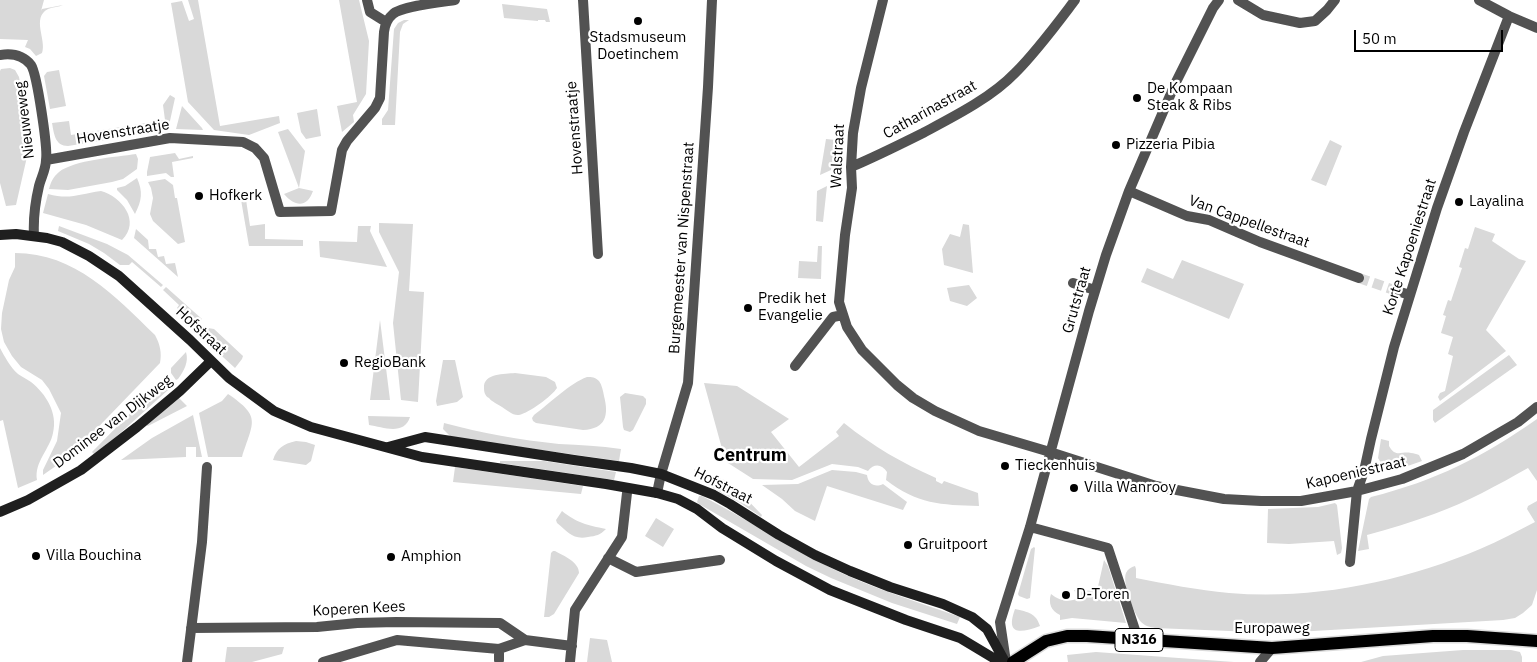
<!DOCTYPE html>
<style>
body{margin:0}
#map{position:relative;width:1537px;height:662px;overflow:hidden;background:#fff;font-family:"IBM Plex Sans",sans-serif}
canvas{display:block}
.scale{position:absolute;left:1354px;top:30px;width:149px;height:22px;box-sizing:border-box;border:2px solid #000;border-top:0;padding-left:6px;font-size:15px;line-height:18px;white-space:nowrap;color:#000;-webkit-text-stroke:4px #fff;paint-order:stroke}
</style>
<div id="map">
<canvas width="1537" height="662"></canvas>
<div class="scale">50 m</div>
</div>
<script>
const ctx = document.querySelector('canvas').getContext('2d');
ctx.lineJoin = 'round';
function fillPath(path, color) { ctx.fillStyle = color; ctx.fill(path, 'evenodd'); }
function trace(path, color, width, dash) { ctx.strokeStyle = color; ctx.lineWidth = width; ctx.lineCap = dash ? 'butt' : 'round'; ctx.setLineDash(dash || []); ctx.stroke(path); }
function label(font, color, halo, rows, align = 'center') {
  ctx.font = font + ' "IBM Plex Sans",sans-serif'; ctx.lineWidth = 4.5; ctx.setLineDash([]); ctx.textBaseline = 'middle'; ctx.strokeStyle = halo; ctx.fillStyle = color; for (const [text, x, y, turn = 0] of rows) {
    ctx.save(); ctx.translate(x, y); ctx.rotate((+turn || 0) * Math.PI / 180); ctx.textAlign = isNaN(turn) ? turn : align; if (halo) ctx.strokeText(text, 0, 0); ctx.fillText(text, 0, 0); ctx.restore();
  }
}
const green = new Path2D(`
 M0,0H44L41,11L42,9L63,5C59,7 53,7 48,9C31,18 47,40 42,53L36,56L30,49L25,47L28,40L0,39Z
 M188,0H198L220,126L279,116L280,123L249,135L214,130L188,102L171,3L182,1L189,21L194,19Z
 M339,0H359L369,41L366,94L353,115L354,122L342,132L337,106L357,102Z
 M502,4L547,9L550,22H546L545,20H538V21L504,18Z
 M404,20H409L403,24L400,32L395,125H382V119L388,110L394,29L398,23Z
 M10,68L15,70L19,77L25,111H23V116L26,115L29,136V148L16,205L6,206L0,183V71L1,69Z
 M59,70L66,106L50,109L44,76L47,72Z
 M170,95L175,98L168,130L68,146C55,146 54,134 52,123L69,121L71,135L165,120L163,105Z
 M182,106L202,128L203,130L176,129Z
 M317,109L321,136L306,139L301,132L297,113Z
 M288,129L305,151L299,188L313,191C307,208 295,207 284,194L299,188L278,132Z
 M826,139L836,140L831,170L820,175Z
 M1330,140L1342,146L1326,186L1311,180Z
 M175,153L179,159L193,156V158L172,162L174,177H171L166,173L147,176V172L150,157Z
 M136,154L138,159L137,169L123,179L112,182L68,190L49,189C51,182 53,177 59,172C74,160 116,157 136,154Z
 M137,178C143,192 142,200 135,214L127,200L117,190V188L125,186Z
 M165,179L173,185L175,198H177L185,242L178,244L153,221L150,214L153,198L151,188L148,182Z
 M827,186L823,222L816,221L817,191Z
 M101,191C122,197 141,221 122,240L86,225L43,213L48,194C70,200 79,194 101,191Z
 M245,193L250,226L265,224V239L303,240V246H249L240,194Z
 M379,223L413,224L409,291L424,292L418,402L401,400L393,323L399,272L379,232Z
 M963,224L969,225L973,273L944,265L942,249L950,234L960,237Z
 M59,226L107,244L128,255L163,285L161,287L132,262L129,265H120L104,253L89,244L58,231Z
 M358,226H371L370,231L387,267L320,257L319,241L357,242Z
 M1475,227L1495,234L1492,241L1519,259L1526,261L1486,330L1506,351L1440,401L1438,397L1440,393L1445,391L1453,356L1448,354L1453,337L1441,333L1446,316L1443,315L1448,300L1451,301L1462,268L1459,267L1465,248L1468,249Z
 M136,229L148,240L149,249H156L158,257L164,256L166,264L175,263L178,277L134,238Z
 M818,246H822L821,279L798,278L799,261L817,262Z
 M15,253C75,253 115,296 155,335C160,344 162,353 160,363L82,444L63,461L43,475V470L57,441L61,413L49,389L42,380L21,367L12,356L4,342L1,329L2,313L9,280L15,267Z
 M1182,260L1244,284L1229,319L1141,282L1147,268L1173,279Z
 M969,285L977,298L967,306L950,301L947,288Z
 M166,287L202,319L192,329L181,320L180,311L177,308L179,305L163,290Z
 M380,320L390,400H370Z
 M208,328L214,329L243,356L242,359L235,368L200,336Z
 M0,348C5,357 10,367 18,374C22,377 27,379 31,382C46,394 58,413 53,433C50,449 34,462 37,480L18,488L3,420L0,421Z
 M186,352C189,362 184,371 178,379L176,380L171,373V368Z
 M1509,355L1517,365L1435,423L1433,420V410Z
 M443,360H455L463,397L457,402L437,406L436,401Z
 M515,373L546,377L555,382L557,388C552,396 529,413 519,415C513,416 507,410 502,407C498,404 492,402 489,398C485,396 484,392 484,388C483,373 505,374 515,373Z
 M587,377C592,377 595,377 599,381C602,385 603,391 604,396C609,415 606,429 583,430L536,423L533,421L532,418L534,415C549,404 570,383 587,377Z
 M704,383L737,386L789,419L771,432L799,467L839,436L836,432L844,423C874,447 902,463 936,478V481L942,484L944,481L978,493L979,506C941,505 917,504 886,480L887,472C882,464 874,463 868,471L858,467L832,464L792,480L753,479L728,463L724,456Z
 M159,384L167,388L168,390L117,436L94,454L92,452Z
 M625,393L643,396L646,399V404L633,430L630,432L624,430L623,427L620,397Z
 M228,394C262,417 253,422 242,457H208L199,413L222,401Z
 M178,397L187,406L148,426L146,425Z
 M193,415L202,457H196V447H186V457L121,460L152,438Z
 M368,416L410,417C404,436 383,427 369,425Z
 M1537,419V481L1528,468C1498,485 1467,502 1434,514C1412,522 1390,529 1367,535L1369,549L1358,551L1369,499L1371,497C1435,481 1483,457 1537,419Z
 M444,423C481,433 520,440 559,444C580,445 600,446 621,449L619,461L451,437L443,429Z
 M1381,439L1389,441V446C1396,458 1401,451 1411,453C1414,453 1416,454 1419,455L1422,461L1396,470L1384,468L1378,458Z
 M296,441L306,442L315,445L311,461L306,465L273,460C277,448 283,444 296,441Z
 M500,461H544L616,472L614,480L500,463Z
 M455,467L583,486L581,494L453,482Z
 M695,469L724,480L735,487L762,515L761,517C752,511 743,504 733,499C719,491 703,485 694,470Z
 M832,470L856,472L867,475C868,484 875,488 883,484L907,502L903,510L827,486L815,521L795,511L782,499L762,485L798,484Z
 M699,496H702C744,517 783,544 825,565C868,587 915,601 960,617L957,624L892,603L831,578L806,566L699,504L697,502Z
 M1537,501V590L1532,605L1523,613L1515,618L1503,620L1279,633L1155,628C1150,627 1145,626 1141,622C1134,614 1122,583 1126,573C1128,569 1131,567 1135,566L1136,569V578C1166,584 1198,590 1229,593C1314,600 1402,582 1480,549C1499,541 1517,531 1535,522L1527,509L1528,506Z
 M1335,503L1337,505L1342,548L1341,553L1337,555L1334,541L1289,544L1267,543L1268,509L1318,507Z
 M562,511C577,523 587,525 606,529C600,535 596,536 588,537C573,540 568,532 557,523L556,520Z
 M656,518L674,529L663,547L645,536Z
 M1034,547L1035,548L1030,598L1027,599L1019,596L1018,594L1031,549Z
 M553,551H555C564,556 579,562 579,573L554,614L549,617H544L551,553Z
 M1104,560L1108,566L1126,623L1072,618L1060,620V615C1051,611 1048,603 1051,594C1060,601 1068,603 1079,598L1074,590L1097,591Z
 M1015,609C1028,612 1036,613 1040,626C1021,633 1005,636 1015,609Z
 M590,638L607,640L612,662H587Z
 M227,647H284L282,654L252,662H225Z
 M1463,650H1511L1520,652L1522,657V662H1361L1383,656Z
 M1096,652L1234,662H1068L1067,655Z`);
const streetTunnel = new Path2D(`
 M1359,278L1397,291`);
const street = new Path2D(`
 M367,0L370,12L386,22
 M583,0L598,254
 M883,0L861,88L853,133L851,167L852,188L845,235L839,302L847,327L862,350L897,385L913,398L935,411L979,431L1050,452L1156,486L1224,499L1261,501H1301L1357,491L1402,479L1463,454L1518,422L1537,407
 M1238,0L1263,15L1300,23L1315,21L1327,10L1335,0
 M1479,0L1509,16L1537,28
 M0,55C12,53 23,55 31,65C37,74 48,148 46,160C46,169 41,178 39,186C35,203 33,218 34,236
 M46,160L170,138L243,142L255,148L264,158L280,212L331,211L342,150L347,141L375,108L380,98L384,32C385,24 387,19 393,14C402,6 441,2 455,0
 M851,167C875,157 899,145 923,133C953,117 991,98 1015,73C1037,51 1056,25 1075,0
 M1129,191L1187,216L1209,220L1260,242L1359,278
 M1073,283L1095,290
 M1397,291L1410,295
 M795,366L833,317L843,315
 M657,493L661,474L688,383L708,87L712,0
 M1030,527L1108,548L1138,639
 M608,558L636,572L720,560
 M1350,562L1357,491L1364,471L1371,439L1394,347L1437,208L1464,132L1509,16
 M191,628L317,627L357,623L396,622L500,623L525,640
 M499,660V649
 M187,662L202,542L207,467
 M323,662L397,640L499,649L525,640L572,646
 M570,662L575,610L622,537L627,493
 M1006,662L1000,622L1030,527L1089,311L1106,255L1129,191L1175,84L1213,8L1219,0
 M1260,662L1272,648`);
const secondary = new Path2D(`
 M0,235L16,234L47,238L62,242L89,256L119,276L190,340L229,378L274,411L311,427L422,457L606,484L657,493L678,499L697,509L722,528L776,561L830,590L906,620L960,638L1000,662
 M388,447L425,437L574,460L631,468L661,474L714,495L730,504L779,535L815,555L850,571L890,587L943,604L972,617L987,629L1005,662
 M0,512L28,500L81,470L137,427L180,391L211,361`);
const primary = new Path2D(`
 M1013,662L1046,641L1067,636H1087L1272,648L1433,636H1467L1537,641`);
const markers = [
 [638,21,5,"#000"],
 [1137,98,5,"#000"],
 [1116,145,5,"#000"],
 [199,196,5,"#000"],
 [1459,202,5,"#000"],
 [748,308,5,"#000"],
 [344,363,5,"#000"],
 [1005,466,5,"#000"],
 [1074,488,5,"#000"],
 [908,545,5,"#000"],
 [36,556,5,"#000"],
 [391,557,5,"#000"],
 [1066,595,5,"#000"]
];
const shields = [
 [1139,640,48]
];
const shieldNames = [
 ["N316",1139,640]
];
const poiNames = [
 ["Stadsmuseum",638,38,"center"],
 ["Doetinchem",638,55,"center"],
 ["De Kompaan",1147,89],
 ["Steak & Ribs",1147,106],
 ["Pizzeria Pibia",1126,145],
 ["Hofkerk",209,196],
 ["Layalina",1469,202],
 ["Predik het",758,299],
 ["Evangelie",758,316],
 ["RegioBank",354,363],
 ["Tieckenhuis",1015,466],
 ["Villa Wanrooy",1084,488],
 ["Gruitpoort",918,545],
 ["Villa Bouchina",46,556],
 ["Amphion",401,557],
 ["D-Toren",1076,595]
];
const streetNames = [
 ["Catharinastraat",930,110,-29],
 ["Nieuweweg",25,120,-97],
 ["Hovenstraatje",575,128,-94],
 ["Hovenstraatje",123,132,-9],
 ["Walstraat",838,156,-87],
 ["Van Cappellestraat",1249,222,20],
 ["Korte Kapoeniestraat",1410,247,-72],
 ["Burgemeester van Nispenstraat",682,248,-86],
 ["Grutstraat",1077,300,-74],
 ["Hofstraat",201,331,43],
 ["Dominee van Dijkweg",113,422,-37],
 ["Kapoeniestraat",1356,473,-13],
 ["Hofstraat",723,486,27],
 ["Koperen Kees",359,609,-3],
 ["Europaweg",1272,629]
];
const quarterNames = [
 ["Centrum",750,456]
];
fillPath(green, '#d9d9d9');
trace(streetTunnel, '#d9d9d9', 10, [10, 5]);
trace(primary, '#dbdbdb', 15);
trace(street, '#525252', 10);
trace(secondary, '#1f1f1f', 10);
trace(primary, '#000', 12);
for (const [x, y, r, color] of markers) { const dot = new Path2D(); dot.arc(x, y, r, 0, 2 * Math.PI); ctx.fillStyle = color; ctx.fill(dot); trace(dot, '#fff', 2); }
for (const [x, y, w] of shields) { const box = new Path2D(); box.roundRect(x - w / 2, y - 11.5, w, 23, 4); ctx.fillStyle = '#fff'; ctx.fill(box); trace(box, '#000', 1); }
label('bold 14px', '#000', null, shieldNames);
label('15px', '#000', '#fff', poiNames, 'left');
label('15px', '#000', '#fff', streetNames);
label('bold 18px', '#000', '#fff', quarterNames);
</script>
